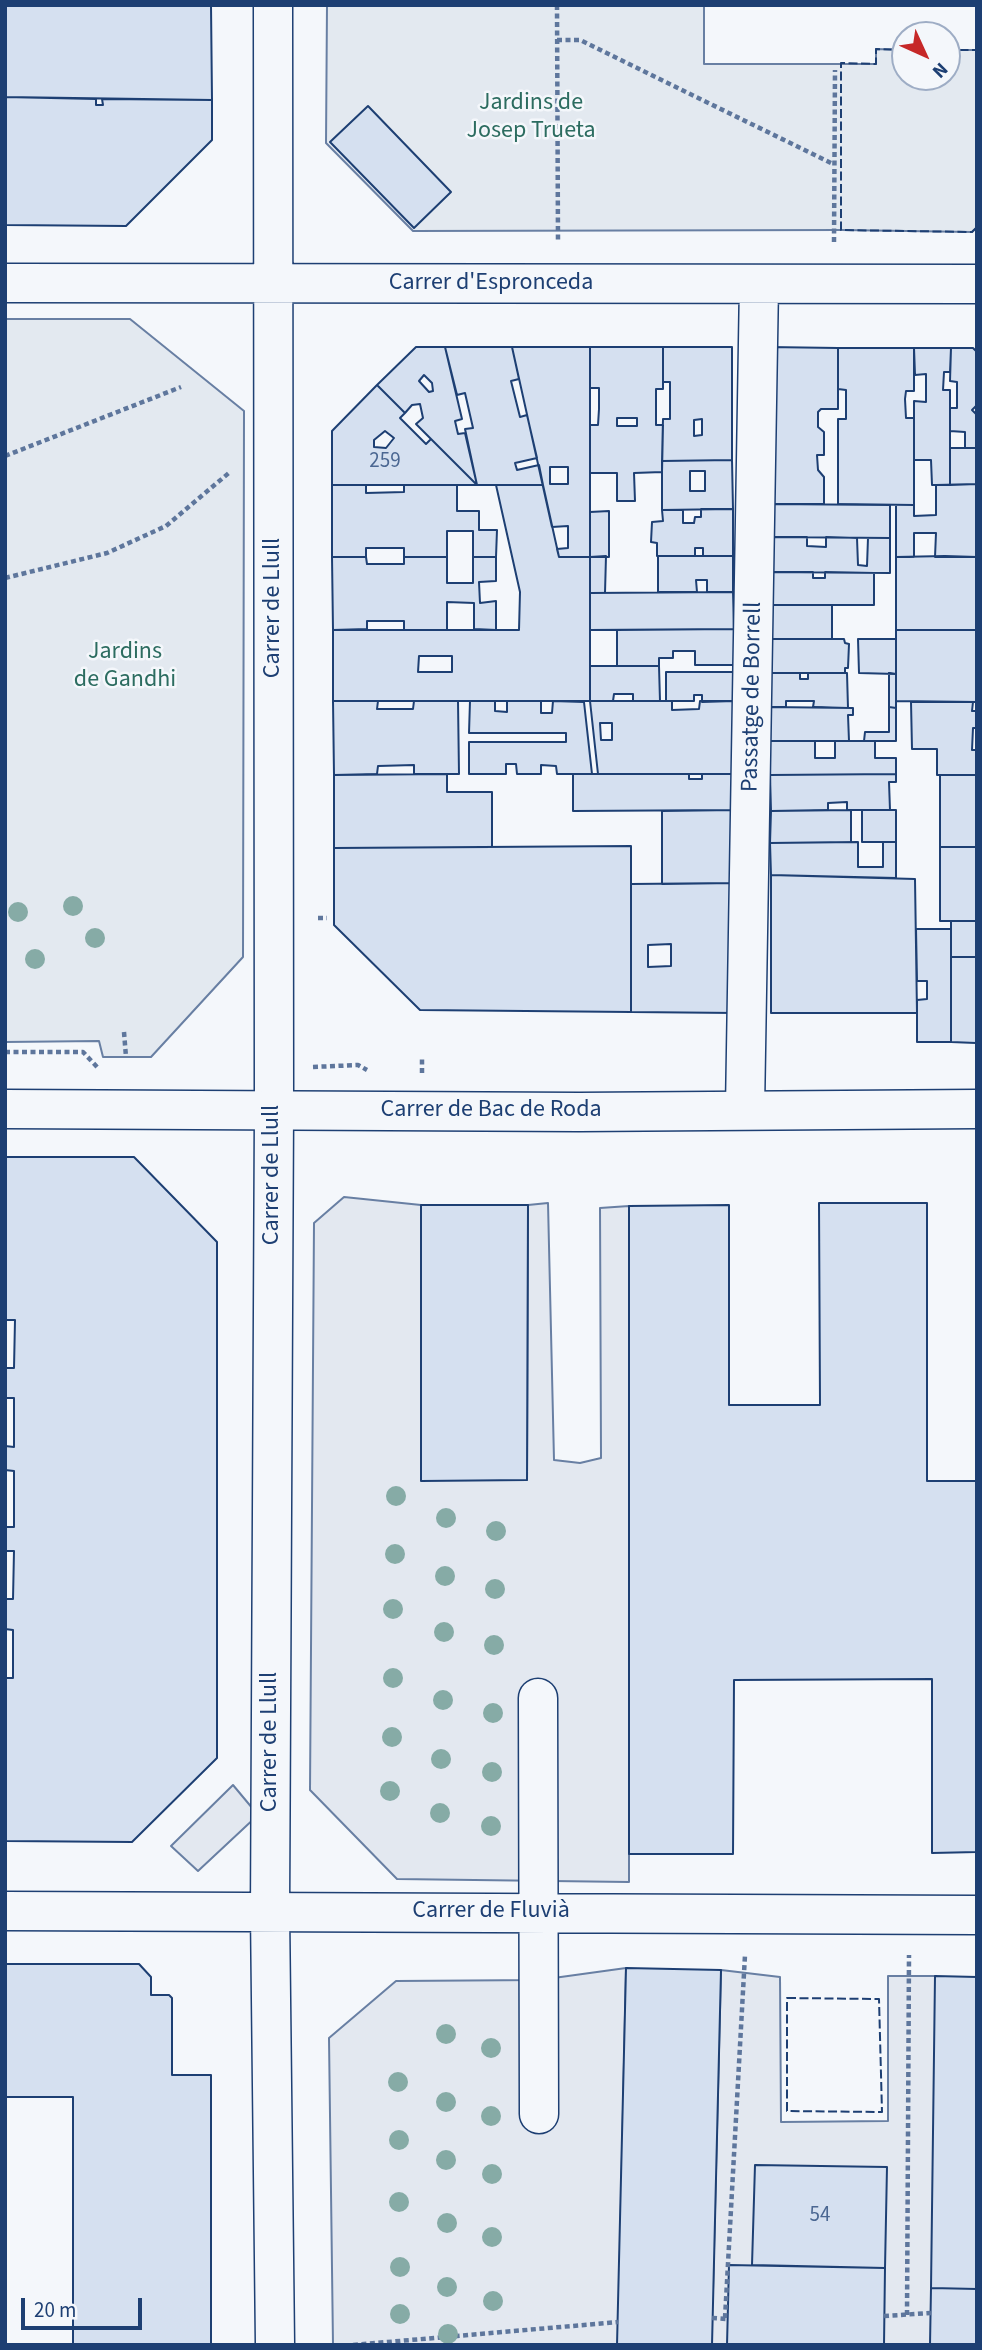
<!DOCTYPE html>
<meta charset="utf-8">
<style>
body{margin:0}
#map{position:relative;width:982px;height:2350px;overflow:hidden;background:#f4f7fb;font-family:"Source Sans 3",sans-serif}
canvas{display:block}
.frame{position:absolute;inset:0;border:7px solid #1d3f73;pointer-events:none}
.north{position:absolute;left:891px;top:21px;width:70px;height:70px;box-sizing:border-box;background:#f4f7fb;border:2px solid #9eadc5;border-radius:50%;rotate:135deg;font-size:19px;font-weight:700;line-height:28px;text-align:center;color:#1d3f73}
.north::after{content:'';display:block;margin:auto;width:24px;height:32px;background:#c62828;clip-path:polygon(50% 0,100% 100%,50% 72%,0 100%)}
.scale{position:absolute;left:21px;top:2298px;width:121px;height:32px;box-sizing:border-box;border:4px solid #1d3f73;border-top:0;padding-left:9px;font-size:21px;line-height:24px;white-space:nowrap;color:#1d3f73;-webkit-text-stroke:5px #f4f7fb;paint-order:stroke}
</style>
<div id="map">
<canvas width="982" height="2350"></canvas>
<div class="frame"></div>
<div class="north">N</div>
<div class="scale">20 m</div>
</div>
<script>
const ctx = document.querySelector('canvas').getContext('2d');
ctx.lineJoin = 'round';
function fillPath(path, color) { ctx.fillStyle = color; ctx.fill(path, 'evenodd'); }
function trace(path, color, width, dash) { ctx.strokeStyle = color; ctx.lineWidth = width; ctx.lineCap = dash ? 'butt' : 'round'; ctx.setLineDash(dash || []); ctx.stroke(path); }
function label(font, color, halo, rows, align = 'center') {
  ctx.font = font + ' "Source Sans 3",sans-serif'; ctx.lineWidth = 5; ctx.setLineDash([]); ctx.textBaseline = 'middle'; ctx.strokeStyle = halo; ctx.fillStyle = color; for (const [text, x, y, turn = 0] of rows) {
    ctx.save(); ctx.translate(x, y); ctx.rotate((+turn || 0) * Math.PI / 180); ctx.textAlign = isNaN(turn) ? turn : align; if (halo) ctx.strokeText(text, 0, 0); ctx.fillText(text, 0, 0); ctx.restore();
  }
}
const green = new Path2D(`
 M327,5H704V64H876V49L905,50V77H947V50H977V227L972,232L841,230L413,231L326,143Z
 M5,319H130L244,411L243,957L151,1057H103L99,1041L5,1042Z`);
const parking = new Path2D(`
 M344,1197L421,1205V1480H527L528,1205L548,1203L554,1460L580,1463L601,1458L600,1208L629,1206V1882L397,1879L310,1790L314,1223Z
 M233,1785L258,1815L198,1871L171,1846Z
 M626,1968L619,2297L713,2290L721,1970L780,1977L781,2122L888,2121V1976H935L977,2345H333L329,2038L396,1981L539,1980Z`);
const building = new Path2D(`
 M5,5H211L212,100L5,97Z
 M5,97L96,99V105H103L102,99L212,100V140L126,226L5,225Z
 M368,106L451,192L414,228L330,142Z
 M416,347H445L462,419L455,421L458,434L465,433L477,485L416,424L423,418L420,404L412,405L405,413L377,385ZM424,375L432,383L433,391L429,392L419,381Z
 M445,347H512L519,379L511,381L520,417L527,415L537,458L515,463L517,470L539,465L543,485H477L465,429L473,428L465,393L457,395Z
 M512,347H590V557H559L557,549L568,548V526L552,527ZM550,467H568V484H550Z
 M590,347H663V389H656V425H663L662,472L634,473L635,501H617V473H590V425H598L599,409V388H590ZM617,418H637V426H617Z
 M663,347H732V460L662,461L663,419H670V382H663ZM702,419V435L694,436V420Z
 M768,347L838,348V409H821L818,412V427L824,432V455H817L818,470L824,477V504H769Z
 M838,348H914V391H906L905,399L906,418H914V505L838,504V419H846V390L838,389Z
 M914,348H951L950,372H944L943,390H950V485H932L931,460H914V401L926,402V374L915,375Z
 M951,348H973L977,352V405L972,410L977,415V448H965V432L950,431V408H957V382L950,381Z
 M377,385L405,413L400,418L426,444L431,439L477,485H332V431ZM385,431L394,438L386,448L374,447V440Z
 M950,448H977V484L950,485Z
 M732,460L733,509L662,510V461ZM690,471H705V491H690Z
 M977,484V557H935L936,533H914V557H896V505H914V516L936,515V485Z
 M332,485H366V493L404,492V485H457V511H479V530H497L496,557H473V531H447V557H404V548H366V557H332Z
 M496,485H543L559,557H590V701H333V630H519L520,592ZM419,656H452V672H418Z
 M769,504L890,505V538L769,537Z
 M701,509H733V556H703V548H695V556H657V543L651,542L652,522L663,521L662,510H683V523H694L695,517H701Z
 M609,511V557H590V512Z
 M769,537H807V546L826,547V537L857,538L858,565L867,566L868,538H890V573L769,572Z
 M606,556L605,593H590V557Z
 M658,556H733V592H707V580H696L697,592H658Z
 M945,556L977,557V630H896V557Z
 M332,557H366L367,564H404V557H447V583H473V557H496V581L479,582L480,603L496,601V630L474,629V603L447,602V630H404V621H367V629L333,630Z
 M769,572H813V578H825V572L874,573V605H770Z
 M733,592L734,629L590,630V593Z
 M770,605H832V639H769Z
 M734,629V665H695V651H673V658H659V666H617V630Z
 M896,630H977V702L896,701Z
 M769,639H844L845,643L849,644L848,668H845V673H770Z
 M858,639H896V674L859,673Z
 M590,666H659L660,701H633V694H614L613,701H590Z
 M666,672H734V701L702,702V695H694V701H666Z
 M770,673H800V679H808V673H847L848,708L813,707L814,701H786V707H770Z
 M889,673L896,674V708L889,707Z
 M333,701H378L377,709H413L414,701H458L459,774H414V765L378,766L377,774L334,775Z
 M470,701H495V711L507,712V701H541V713H552L553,701L584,702L592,774H557L556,766L541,765V774H517L516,764H506V774H469V742H566V733H469Z
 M590,701H672V710L699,709L700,701H734V774H598ZM600,723H612V740H601Z
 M911,702H973L972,711H977V728H973L972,750H977V775H937V749H912Z
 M770,707L853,708V715H848L849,741H770Z
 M889,707L896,708V741H864L865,732H889Z
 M770,741H815V758H835V741H875V758H896V774L770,775Z
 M447,774V792H492V847L334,848V775Z
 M573,774H689V779H702V774H734L735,810L573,811Z
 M896,774V782H889L890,810H847V802L828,803V810L771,811L770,775Z
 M940,775H977V847H940Z
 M735,810V883L662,884V811Z
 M851,810V842L770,843L771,811Z
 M862,810H896V842H862Z
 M858,842V867H883V842H896V878L771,875L770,843Z
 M631,846V1012L420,1010L334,925V848Z
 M940,847H977V921H940Z
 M771,875L915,879L917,1013H771Z
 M735,883L736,1013L631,1012V884ZM671,944V966L648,967V945Z
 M951,921H977V957H951Z
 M916,929H951V1042H917V1000L927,999V981H917Z
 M951,957H977L976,1043L951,1042Z
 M5,1157H134L217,1242V1758L132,1842L5,1841V1678H13V1630L5,1629V1599H13L14,1551H5V1527H14V1471L5,1470V1446L14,1447V1398H5V1368H14L15,1320H5Z
 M819,1203H927V1481H977V1852L932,1853V1679L734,1680L733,1854H629V1206L729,1205V1405H820Z
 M421,1205H528L527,1480L421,1481Z
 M5,1964H139L151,1977V1995H169L172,1998V2075H211V2345H73V2097H5Z
 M626,1968L721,1970L712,2345H617Z
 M935,1976L977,1977V2289L931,2288Z
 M755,2165L887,2167L885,2268L752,2265Z
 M729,2265L885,2268L884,2345H727Z
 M931,2288L977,2289V2345H930Z`);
const path = new Path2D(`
 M557,5L558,242
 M557,40H580L833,164
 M834,242L835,70
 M5,456L181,387
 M5,578L107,553L166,526L230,472
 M318,918H327
 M124,1032L126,1057
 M5,1052H83L99,1069
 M313,1067L358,1065L367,1070
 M422,1073V1058
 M907,2315L909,1955
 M884,2316L931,2313
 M712,2318L727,2319
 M725,2318L745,1955
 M353,2345L618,2322`);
const minor = new Path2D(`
 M273,5L274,1110L270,1912L275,2345
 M5,283L977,284
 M745,1109L759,284
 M538,1698L539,2114
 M5,1911L977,1915`);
const major = new Path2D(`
 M5,1109L579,1112L977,1109`);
const fence = new Path2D(`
 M905,50L876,49V64L841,63V230L972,232L977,227
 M947,50H977
 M787,1998L879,1999L882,2112L787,2111Z`);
const trees = [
 [73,906],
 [18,912],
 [95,938],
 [35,959],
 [396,1496],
 [446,1518],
 [496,1531],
 [395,1554],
 [445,1576],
 [495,1589],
 [393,1609],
 [444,1632],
 [494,1645],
 [393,1678],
 [443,1700],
 [493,1713],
 [392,1737],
 [441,1759],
 [492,1772],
 [390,1791],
 [440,1813],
 [491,1826],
 [446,2034],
 [491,2048],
 [398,2082],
 [446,2102],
 [491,2116],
 [399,2140],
 [446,2160],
 [492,2174],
 [399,2202],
 [447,2223],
 [492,2237],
 [400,2267],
 [447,2287],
 [493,2301],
 [400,2314],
 [448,2334]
];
const numberNames = [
 ["259",385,462],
 ["54",820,2216]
];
const parkNames = [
 ["Jardins de",531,104],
 ["Josep Trueta",531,132],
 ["Jardins",125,653],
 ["de Gandhi",125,681]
];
const streetNames = [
 ["Carrer d'Espronceda",491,284],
 ["Carrer de Llull",274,608,-90],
 ["Passatge de Borrell",753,697,-89],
 ["Carrer de Bac de Roda",491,1111],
 ["Carrer de Llull",273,1175,-90],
 ["Carrer de Llull",271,1742,-90],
 ["Carrer de Fluvià",491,1912]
];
fillPath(green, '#e3e9f0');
trace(green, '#687fa3', 2);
fillPath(parking, '#e3e8f0');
trace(parking, '#687fa3', 2);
fillPath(building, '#d5e0f0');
trace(building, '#1d3f73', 2);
trace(minor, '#1d3f73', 41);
trace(major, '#1d3f73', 41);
trace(path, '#5e769c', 4.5, [5, 3.5]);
trace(minor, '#f4f7fb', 38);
trace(major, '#f4f7fb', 38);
trace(fence, '#1d3f73', 2, [9, 3.5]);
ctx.fillStyle = '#86aba6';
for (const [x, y] of trees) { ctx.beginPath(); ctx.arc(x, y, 10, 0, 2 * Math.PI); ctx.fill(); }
label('21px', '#4b6792', null, numberNames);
label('24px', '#2c6c60', '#f4f7fb', parkNames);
label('24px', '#1d3f73', '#f4f7fb', streetNames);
</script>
